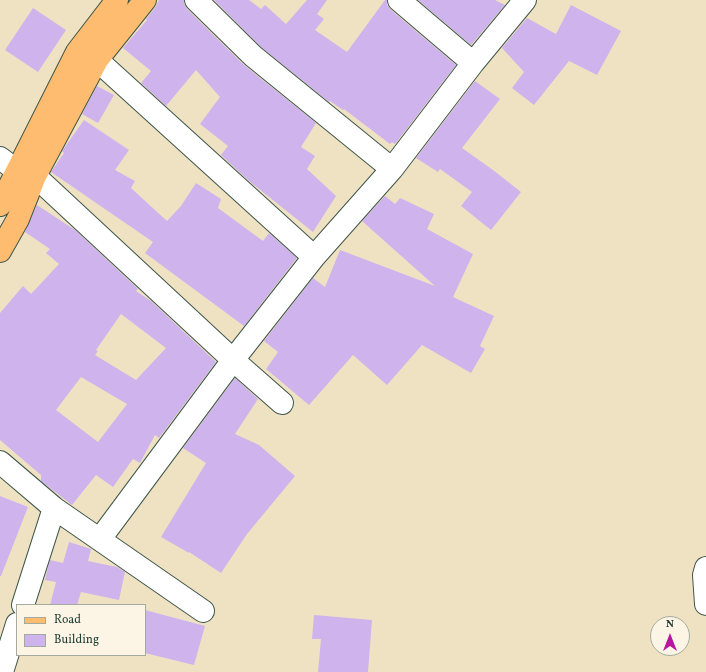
<!DOCTYPE html>
<style>
body{margin:0}
#map{position:relative;width:706px;height:672px;overflow:hidden;background:#efe2c3;font-family:Vollkorn,serif}
canvas{display:block}
.legend{position:absolute;left:16px;top:604px;width:130px;height:52px;box-sizing:border-box;background:#fcf5e5;border:1px solid #a4ab9e;margin:0;padding:5px 7px;list-style:none;font-size:12px;color:#1f3d34}
.legend li{display:flex;align-items:center;gap:8px;height:20px}
.legend b{width:20px;border:1px solid #a4ab9e}
.north{position:absolute;left:650px;top:616px;width:40px;height:40px;box-sizing:border-box;background:#fcf5e5;border:1px solid #a4ab9e;border-radius:50%;rotate:0deg;font-size:11px;font-weight:700;line-height:16px;text-align:center;color:#1f3d34}
.north::after{content:'';display:block;margin:auto;width:14px;height:18px;background:#b5179e;clip-path:polygon(50% 0,100% 100%,50% 72%,0 100%)}
</style>
<div id="map">
<canvas width="706" height="672"></canvas>
<ul class="legend">
<li><b style="height:5px;background:#febc70"></b>Road</li>
<li><b style="height:11px;background:#cfb3ed"></b>Building</li>
</ul>
<div class="north">N</div>
</div>
<script>
const ctx = document.querySelector('canvas').getContext('2d');
ctx.lineJoin = 'round';
function fillPath(path, color) { ctx.fillStyle = color; ctx.fill(path, 'evenodd'); }
function trace(path, color, width, dash) { ctx.strokeStyle = color; ctx.lineWidth = width; ctx.lineCap = dash ? 'butt' : 'round'; ctx.setLineDash(dash || []); ctx.stroke(path); }
const building = new Path2D(`
 M159,0H184V4L187,9L244,65L316,123L301,147L315,156L307,169L336,196L313,232L249,181L221,155L228,146L200,124L220,97L196,70L166,106L141,83L151,71L123,48L147,20L146,19L155,8Z
 M214,0H249L261,9L265,5L286,24L307,0H327L317,14L324,19L315,30L347,52L385,0H387V5L391,10L456,65L395,144L392,142L390,144L344,109L343,110L330,101L329,102L261,47Z
 M418,0H495L505,5L471,45Z
 M571,5L621,31L597,75L569,61L534,105L512,88L524,72L502,48L527,18L556,34Z
 M33,8L66,30L38,72L5,50Z
 M475,81L500,99L462,148L493,170L521,192L491,230L461,206L472,192L440,169L438,172L416,158Z
 M97,86L114,95L98,123L82,114Z
 M84,120L129,150L115,170L135,181L131,188L167,221L181,206L196,183L221,199L218,208L263,241L269,233L297,258L244,326L145,253L153,242L51,172L64,153L62,151Z
 M385,196L395,204L400,198L434,214L427,229L473,254L453,297L494,316L480,346L485,349L471,373L422,345L387,385L353,355L309,405L266,369L278,352L264,341L313,278L325,287L340,250L435,286L362,221Z
 M37,205L75,230L138,289L136,291L151,301L216,362L159,438L155,435L140,463L133,459L113,487L96,475L72,505L41,481V475L0,440V313L23,286L31,294L59,264L46,253L50,249L25,232ZM121,314L166,348L136,380L95,355L98,351L96,350ZM81,377L127,404L98,442L56,410Z
 M235,378L258,399L235,434L259,445L295,476L247,534L221,573L189,552V553L161,537L206,463L183,448Z
 M0,496L28,507L1,576H0Z
 M69,542L91,549L88,561L117,567L125,572L119,600L81,592L77,605H50L56,582L45,580L49,563L50,560L63,563Z
 M145,610L205,626L194,665L145,653Z
 M314,615L372,620L368,672H318L321,639H312Z`);
const minor = new Path2D(`
 M196,0L253,56L392,169
 M399,0L473,63
 M97,60L314,257L392,169L473,63L525,0
 M0,158L17,171
 M35,176L233,360L282,403
 M0,462L54,508L203,611
 M100,539L233,360L314,257
 M706,568L704,575L706,604
 M23,605L54,508
 M2,672L17,624`);
const major = new Path2D(`
 M0,205L77,52L117,0
 M0,251L18,219L35,176L97,60L145,0`);
fillPath(building, '#cfb3ed');
trace(minor, '#3e5649', 24);
trace(major, '#3e5649', 24);
trace(minor, '#fff', 22);
trace(major, '#febc70', 22);
</script>
